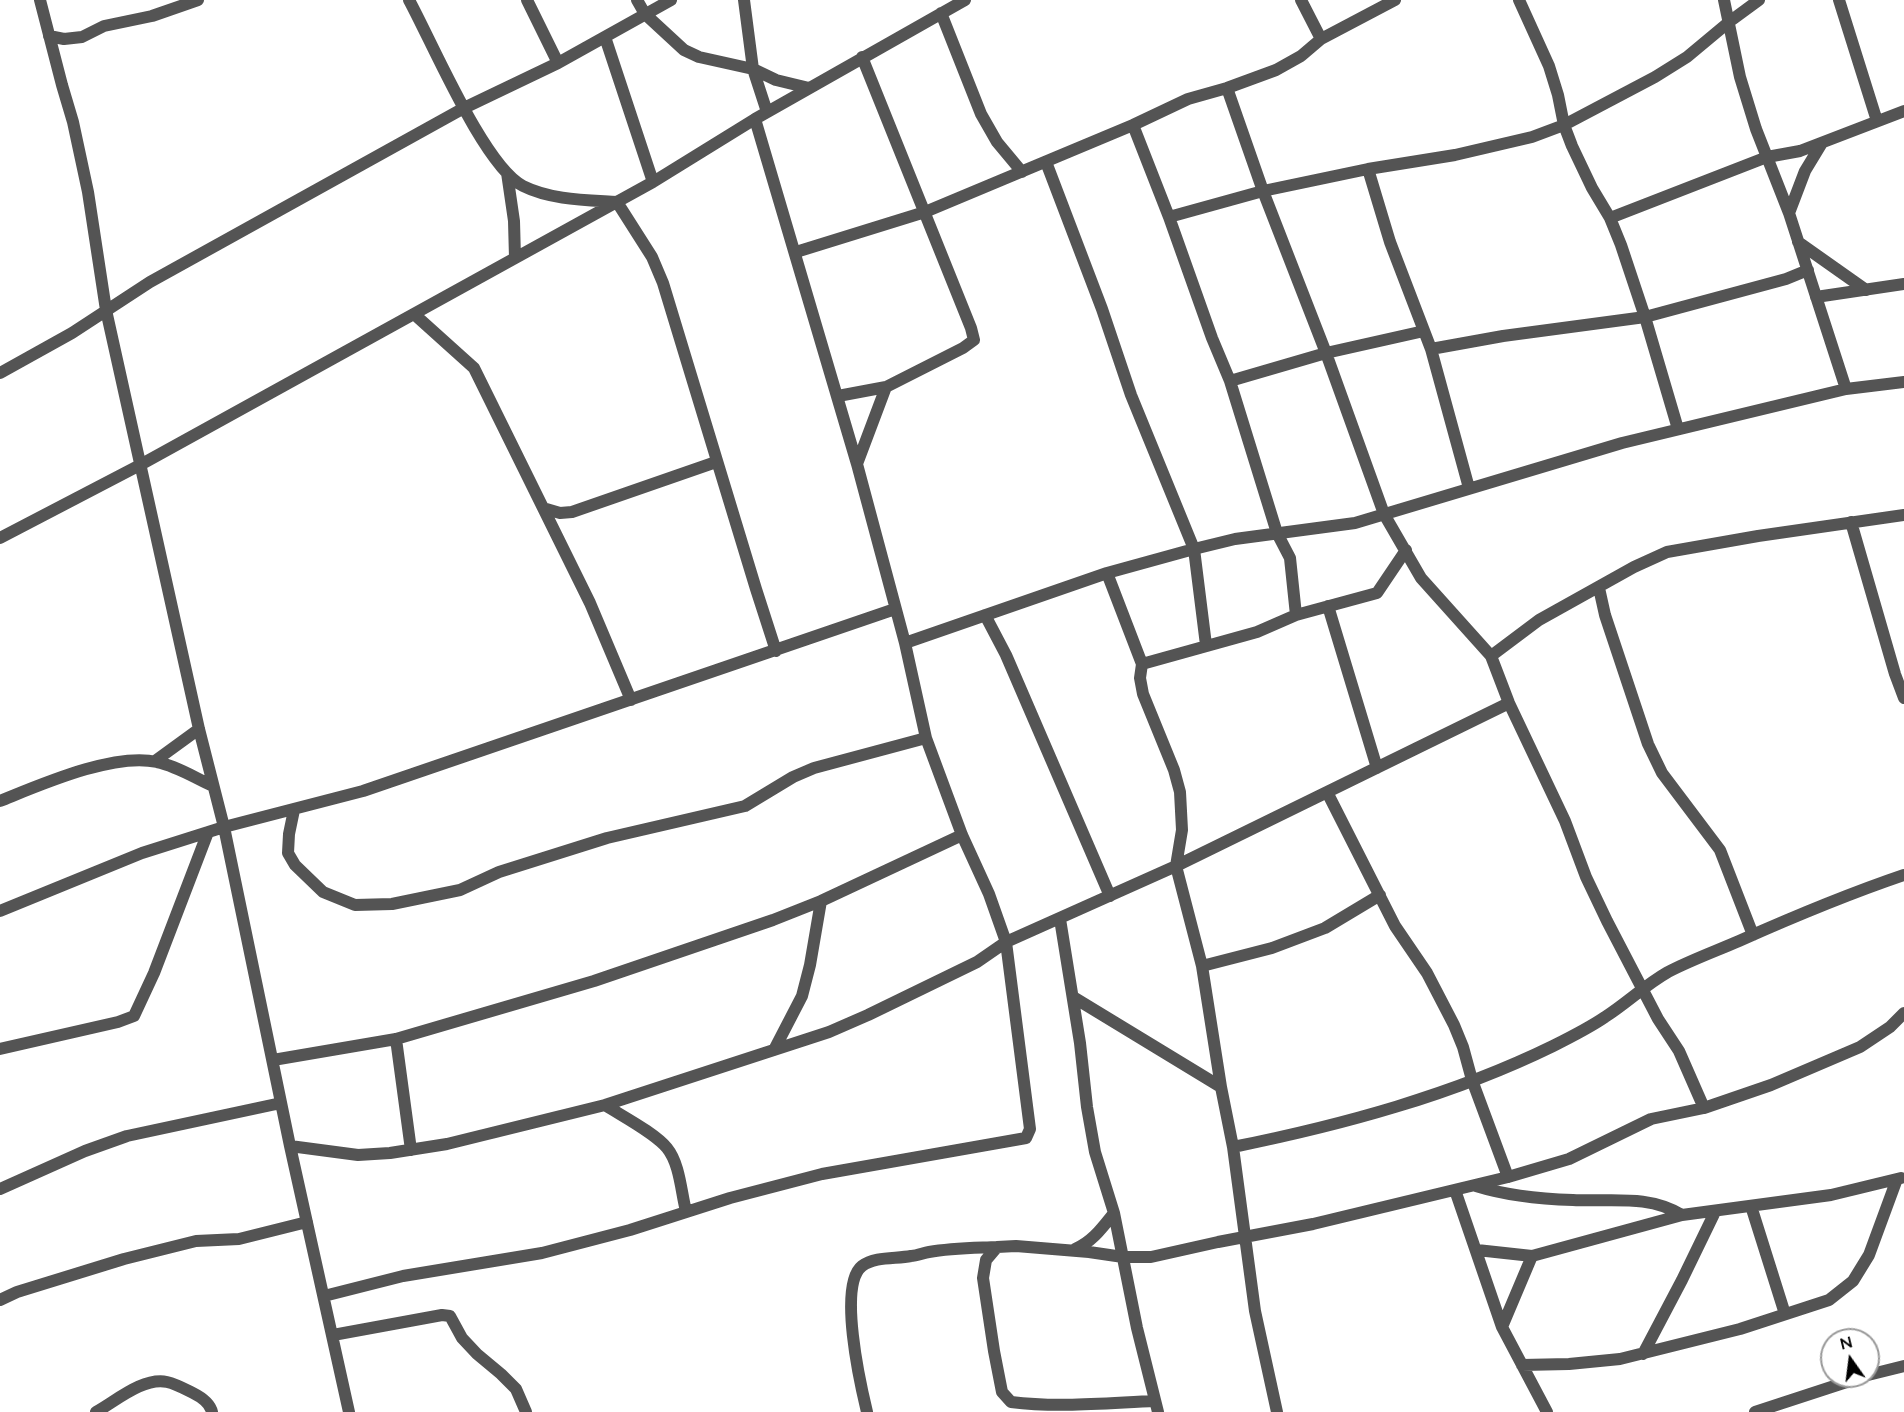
<!DOCTYPE html>
<style>
body{margin:0}
#map{position:relative;width:1904px;height:1412px;overflow:hidden;background:#fff;font-family:Lato,sans-serif}
canvas{display:block}
.north{position:absolute;left:1820px;top:1328px;width:60px;height:60px;box-sizing:border-box;background:#fff;border:2px solid #999;border-radius:50%;rotate:346deg;font-size:16px;font-weight:700;line-height:24px;text-align:center;color:#000}
.north::after{content:'';display:block;margin:auto;width:21px;height:27px;background:#000;clip-path:polygon(50% 0,100% 100%,50% 72%,0 100%)}
</style>
<div id="map">
<canvas width="1904" height="1412"></canvas>
<div class="north">N</div>
</div>
<script>
const ctx = document.querySelector('canvas').getContext('2d');
ctx.lineJoin = 'round';
function trace(path, color, width, dash) { ctx.strokeStyle = color; ctx.lineWidth = width; ctx.lineCap = dash ? 'butt' : 'round'; ctx.setLineDash(dash || []); ctx.stroke(path); }
const street = new Path2D(`
 M40,0L62,85L73,122L88,192L106,310L199,729L224,827L290,1146L349,1412
 M409,0C432,42 484,166 523,186C551,200 586,200 617,202L652,257L663,283L756,589L776,651
 M527,0L558,63
 M637,0L645,14L684,50L699,57L753,69L776,80L809,88
 M744,0L753,69L767,112
 M1301,0L1321,39
 M1519,0L1549,66L1558,95L1564,125L1572,146L1592,188L1610,218L1621,245L1645,317L1678,429
 M1724,0L1740,77L1756,129L1789,213L1846,389
 M1839,0L1877,121
 M941,13L981,114L997,142L1022,172
 M49,36L64,39L82,37L104,26L152,16L198,0
 M605,37L653,182
 M1227,88L1263,191L1326,353L1384,514L1421,578L1491,656L1509,703L1565,821L1586,877L1607,921L1658,1019L1679,1051L1704,1108
 M1133,125L1169,217L1212,338L1230,381L1277,533L1290,558L1296,615
 M1046,162L1102,309L1131,395L1194,549L1206,645
 M1368,169L1390,242L1431,349L1469,488
 M507,173L514,221L515,258
 M1789,213L1805,171L1822,143
 M1169,217L1263,191L1368,169L1455,155L1532,137L1564,125L1655,77L1687,57L1729,22L1759,0
 M1610,218L1767,157L1800,151L1904,111
 M1798,242L1866,290
 M796,252L925,212L1133,125L1188,99L1227,88L1276,70L1301,56L1321,39L1395,0
 M1816,297L1904,284
 M414,314L474,368L590,603L631,700
 M1431,349L1503,336L1645,317L1786,279L1808,270
 M0,373L72,333L150,282L464,108L558,63L671,0
 M1230,381L1326,353L1424,331
 M838,396L886,387L963,348L974,340L971,328L862,57
 M857,464L886,387
 M543,508L560,513L572,512L716,462
 M1851,522L1895,674L1904,698
 M0,538L140,465L653,182L755,119L965,0
 M1107,573L1142,664L1140,678L1143,694L1174,770L1180,792L1182,830L1176,866L1202,966L1221,1087L1233,1147L1255,1311L1277,1412
 M1599,588L1605,615L1648,744L1662,773L1720,850L1753,935
 M1328,606L1377,768
 M985,615L1006,655L1110,896
 M905,643L1107,573L1194,549L1235,539L1355,523L1622,443L1846,389L1904,382
 M1491,656L1539,620L1634,567L1667,552L1758,536L1904,515
 M1142,664L1257,632L1296,615L1377,593L1406,550
 M155,761L199,729
 M1327,792L1395,926L1427,973L1454,1025L1463,1047L1472,1080L1508,1177
 M0,801C40,785 114,752 157,762C177,766 195,778 213,786
 M294,810L289,834L288,853L295,865L323,892L355,905L392,904L460,890L499,872L607,838L745,806L793,777L814,768L926,738
 M0,911L142,853L224,827L363,791L895,609
 M1060,919L1080,1043L1087,1107L1095,1152L1114,1213L1137,1328L1158,1412
 M1202,966L1272,948L1325,928L1380,895
 M1073,997L1221,1087
 M396,1039L411,1150
 M0,1049L118,1022L134,1016L154,973L208,832
 M774,1050L802,996L810,965L821,901
 M273,1060L396,1039L594,981L773,920L821,901L962,835
 M605,1105C622,1116 655,1133 667,1148C680,1164 681,1192 686,1211
 M290,1146L358,1155L390,1153L447,1144L605,1105L829,1032L868,1015L977,962L1006,942L1176,866L1509,703
 M1233,1147C1342,1125 1453,1095 1553,1046C1571,1037 1589,1028 1605,1017C1627,1003 1645,985 1668,972C1691,960 1716,951 1739,941C1793,917 1848,894 1904,875
 M1476,1186C1508,1196 1540,1199 1573,1200C1610,1202 1648,1194 1682,1215L1831,1195L1901,1178
 M0,1189L85,1151L127,1136L281,1103
 M1455,1190L1502,1327L1547,1412
 M1751,1206L1785,1314
 M1075,1249C1092,1242 1102,1228 1114,1213
 M1477,1250L1532,1256L1682,1215
 M324,1296L403,1276L542,1253L630,1230L730,1198L822,1174L1026,1138L1030,1129L1006,942L989,894L962,835L926,738L905,643L857,464L755,119
 M0,1300L17,1292L124,1259L196,1241L239,1239L307,1222
 M1502,1327L1532,1256
 M333,1335L442,1315L450,1316L462,1338L477,1354L501,1374L516,1389L526,1412
 M1643,1354L1682,1280L1715,1212
 M1522,1365L1569,1364L1620,1359L1740,1329L1829,1300L1853,1281L1869,1255L1897,1179
 M1868,1375L1904,1366
 M1155,1401C1107,1403 1058,1408 1011,1402L1002,1392L994,1351L983,1278L986,1260L997,1247L1016,1246L1089,1252L1123,1257H1151L1218,1242L1313,1224L1508,1177L1569,1159L1651,1119L1704,1108L1771,1085L1860,1047L1890,1027L1904,1013
 M96,1412C116,1401 143,1377 167,1382C176,1384 185,1389 193,1393C201,1397 210,1403 212,1412
 M867,1412C860,1383 838,1285 862,1266C875,1256 896,1259 911,1256C917,1256 923,1253 929,1252C951,1248 975,1248 997,1247
 M1755,1412L1865,1376`);
trace(street, '#545454', 12);
</script>
